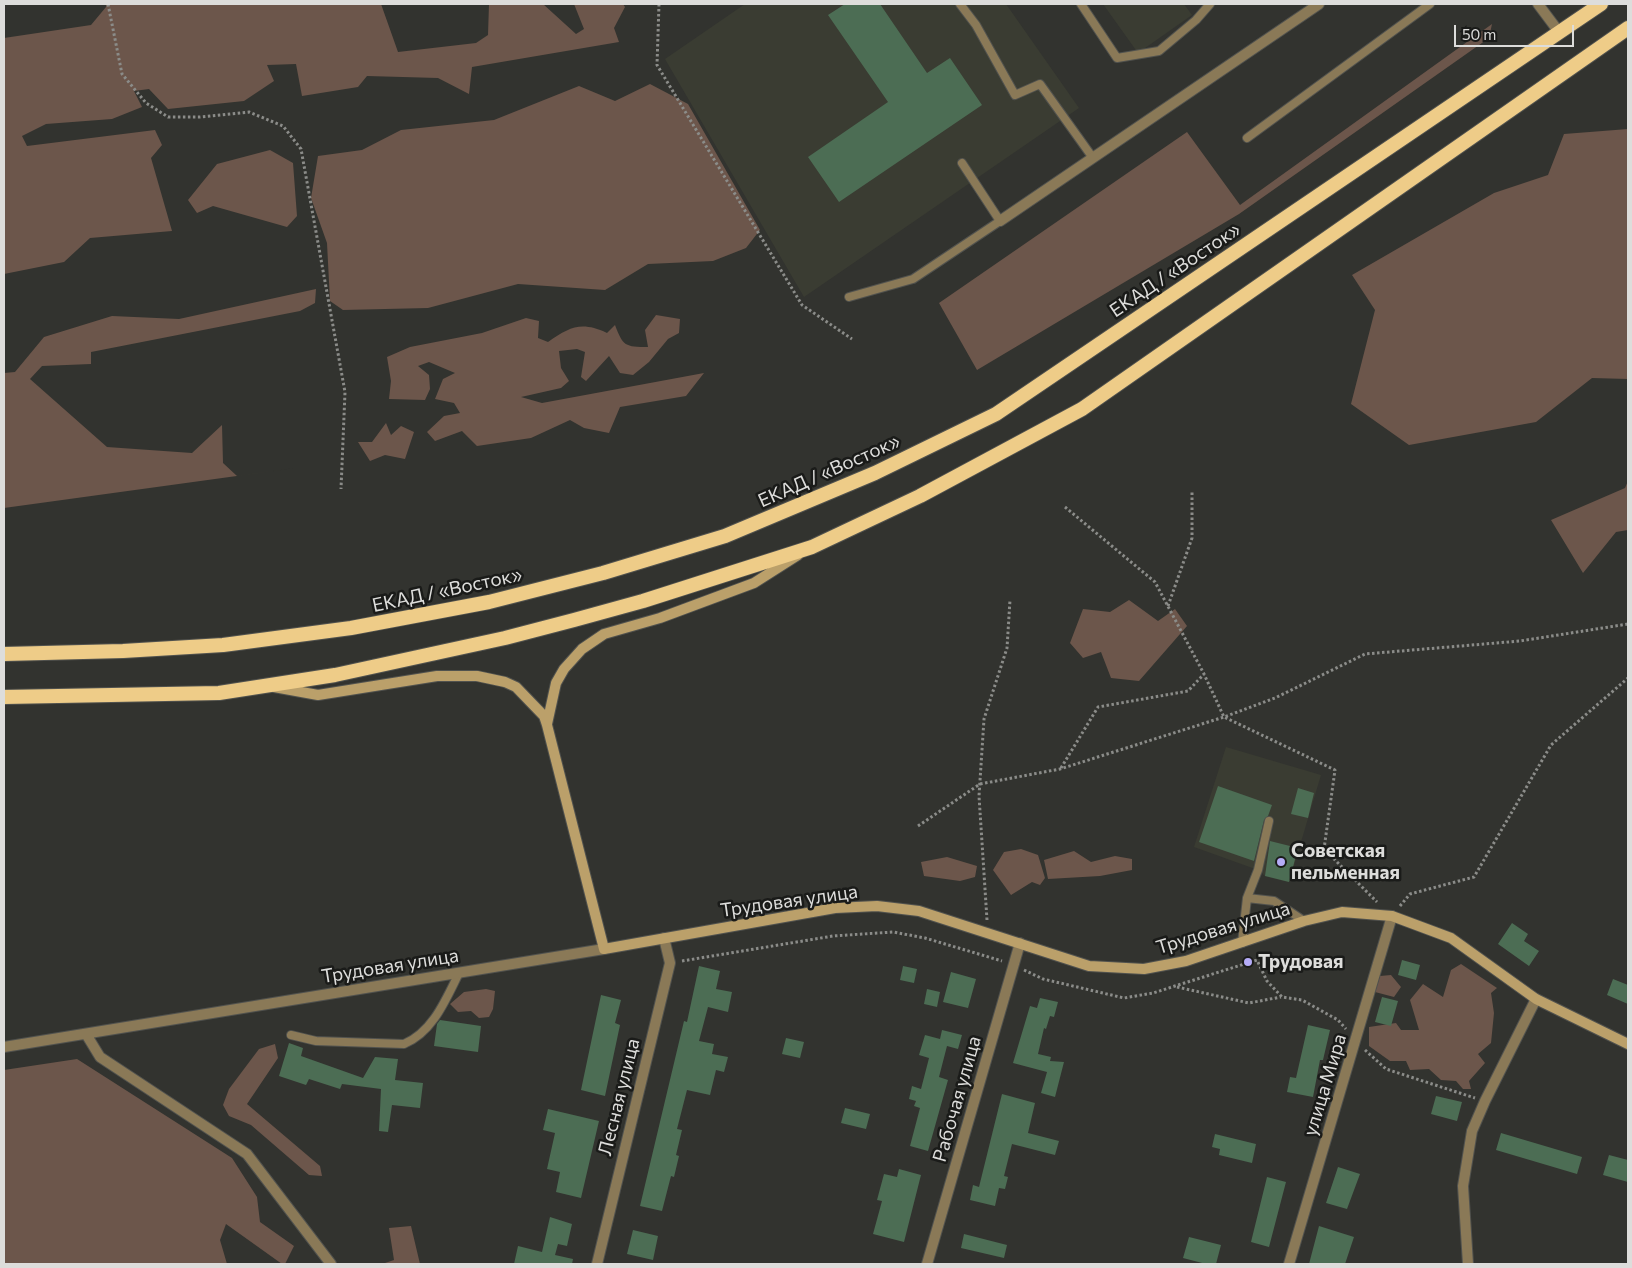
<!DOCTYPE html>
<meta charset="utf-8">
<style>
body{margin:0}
#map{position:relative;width:1632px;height:1268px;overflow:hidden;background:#32332f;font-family:Commissioner,sans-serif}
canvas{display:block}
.frame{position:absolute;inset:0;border:5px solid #dddddb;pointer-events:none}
.scale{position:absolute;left:1454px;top:25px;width:120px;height:22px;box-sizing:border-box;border:2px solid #dddddb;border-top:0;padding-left:6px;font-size:15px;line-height:18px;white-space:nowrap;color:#dddddb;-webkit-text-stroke:4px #1a1b19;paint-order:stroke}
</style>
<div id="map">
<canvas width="1632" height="1268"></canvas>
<div class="frame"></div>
<div class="scale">50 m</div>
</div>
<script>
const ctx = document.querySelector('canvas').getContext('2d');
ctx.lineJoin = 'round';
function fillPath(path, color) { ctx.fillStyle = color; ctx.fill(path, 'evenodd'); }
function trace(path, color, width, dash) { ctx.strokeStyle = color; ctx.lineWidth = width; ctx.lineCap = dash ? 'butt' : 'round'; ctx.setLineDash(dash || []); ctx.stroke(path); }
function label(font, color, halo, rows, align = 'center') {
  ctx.font = font + ' Commissioner,sans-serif'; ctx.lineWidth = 5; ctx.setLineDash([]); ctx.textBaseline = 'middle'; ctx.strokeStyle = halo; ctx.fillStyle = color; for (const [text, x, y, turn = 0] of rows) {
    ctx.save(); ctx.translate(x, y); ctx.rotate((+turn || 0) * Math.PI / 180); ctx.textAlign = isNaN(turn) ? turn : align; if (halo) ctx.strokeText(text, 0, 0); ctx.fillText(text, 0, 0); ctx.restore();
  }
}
const built = new Path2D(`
 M745,4H1006L1079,108L804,297L665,59Z
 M1103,4H1184L1192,15L1138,53Z
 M1226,747L1321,775L1289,882L1265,876L1258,870L1194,847Z`);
const green = new Path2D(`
 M106,4H381L398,52L476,43L488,35L489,4H543L576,34L584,29L574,4H623L625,7L614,28L619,42L472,67L469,94L438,78L367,76L358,87L302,96L296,64L267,65L274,81L244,101L168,109L149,89L134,91L142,107L112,119L46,124L22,136L27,146L155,130L162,145L151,158L172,231L90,238L64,262L4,274V38L91,25L106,7Z
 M1492,24L1489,38L1239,214L977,370L939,303L1187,132L1240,205Z
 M650,84L688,104L760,230L746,248L713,261L648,264L605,290L518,284L428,308L343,310L330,301L327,243L311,198L318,156L362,150L401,130L494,120L579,86L615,101Z
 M1628,129V379L1592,378L1536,422L1409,445L1351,404L1375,310L1352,275L1494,193L1548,175L1564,134Z
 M270,150L293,163L297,216L287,227L213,206L197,213L188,200L217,164Z
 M316,289L315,303L300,311L91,352V364L42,366L30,379L107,447L192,453L222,425L223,463L237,476L295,468L4,508V373L15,372L44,337L112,316L179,319Z
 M656,315L680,319L679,333L668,339L649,362L633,375L620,373L609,356L586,381L581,377L585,352L577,349L559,351L561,368L569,381L561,388L521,397L542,403L704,373L686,396L620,407L609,433L584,428L570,420L531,438L477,446L462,431L435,441L427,432L444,416L460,413L454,403L435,399L443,379L455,373L429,362L418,366L429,375L430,389L425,400L389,399L391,381L387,357L410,347L482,333L526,318L539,321L538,338L548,342C570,327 581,321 607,333L615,325C623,346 625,347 648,347L645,330Z
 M386,423L391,435L401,426L414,432L405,459L385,455L370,461L358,442H372Z
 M1628,481V530L1616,532L1583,573L1551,520L1625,488Z
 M1129,600L1158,621L1175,609L1187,626L1139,681L1111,678L1101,652L1083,658L1070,643L1083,609L1110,612Z
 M1021,849L1038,855L1045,878L1040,885L1032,882L1011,895L993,870L1004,852Z
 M1074,851L1091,862L1115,856L1132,859V870L1100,876L1048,879L1044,860Z
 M947,857L977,866L975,877L960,881L924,876L921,862Z
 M1461,964L1497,988L1491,993L1494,1013L1491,1043L1478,1054L1485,1063L1469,1081L1471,1089H1463L1456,1081L1441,1080L1429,1069L1410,1070L1406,1061H1390L1369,1046V1027L1396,1023L1401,1030H1419L1410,1000L1423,984L1443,997L1451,970Z
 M1391,975L1401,987L1394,997L1375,992L1380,976Z
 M486,989L495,991L493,1009L489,1017L479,1018L471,1011L458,1012L450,1004L464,992Z
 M275,1044L278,1058L247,1104L320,1166L322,1176L309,1175L251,1125L229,1116L223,1105L229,1089L259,1049Z
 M77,1059L232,1158L257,1197L260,1222L294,1246L285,1264H282L226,1224L220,1240L227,1264H4V1070Z
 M411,1226L420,1264H382L394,1260L389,1228Z`);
const building = new Path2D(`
 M845,4H880L927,73L950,58L982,105L839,202L808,157L888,102L828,15Z
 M1218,786L1272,805L1268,816L1264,820L1254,861L1199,842Z
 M1298,788L1314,793L1308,818L1291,814Z
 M1270,841L1298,848L1289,882L1265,876Z
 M1512,923L1528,934L1524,941L1539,951L1529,966L1498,944Z
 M1402,960L1420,965L1416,980L1398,975Z
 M699,966L720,971L716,989L732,992L728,1012L708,1007L699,1041L714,1044L712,1054L728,1057L724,1072L716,1070L710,1095L687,1090L677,1129L682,1130L676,1155L679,1156L674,1177L671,1176L662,1211L640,1206L684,1021L687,1022Z
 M903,966L917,969L914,983L900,980Z
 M951,972L976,979L968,1008L943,1002Z
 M1613,979L1628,985V1004L1607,995Z
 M927,989L940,992L937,1007L924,1004Z
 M601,995L621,1000L615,1023L620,1025L605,1096L581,1090Z
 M1382,997L1398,1001L1391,1026L1375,1022Z
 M1040,998L1058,1002L1054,1017L1050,1016L1046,1029L1044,1028L1038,1054L1051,1057L1050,1061L1064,1062L1055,1097L1041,1093L1047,1072L1013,1063L1030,1006L1037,1008Z
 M440,1020L481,1026L478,1052L434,1046L437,1024Z
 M1308,1025L1330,1030L1323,1060H1320L1313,1097L1287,1092L1290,1077L1296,1078Z
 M942,1030L962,1035L958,1049L947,1046L939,1077L948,1080L928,1151L910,1146L920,1108L914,1106L916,1101L909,1099L912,1086L921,1089L928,1062L929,1058L919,1055L925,1035L940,1039Z
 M786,1038L804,1042L800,1058L782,1054Z
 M289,1043L303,1048L301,1056L363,1078L375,1057L398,1059L395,1080L423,1083L420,1108L392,1105L388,1132L379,1131L381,1089L342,1084L340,1089L309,1079L306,1085L279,1076Z
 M1002,1094L1035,1103L1028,1133L1059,1141L1055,1155L1012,1144L1004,1176L1008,1177L1005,1189L999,1188L995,1206L970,1200L973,1185L979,1187Z
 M1436,1096L1462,1102L1457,1121L1431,1114Z
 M845,1108L870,1114L866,1129L841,1123Z
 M548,1109L599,1121L581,1198L556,1192L560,1172L547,1169L555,1133L543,1130Z
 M1501,1133L1582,1157L1577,1174L1496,1150Z
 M1215,1134L1256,1144L1252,1163L1219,1155L1220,1149L1212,1147Z
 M1609,1155L1628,1160V1182L1603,1175Z
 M1338,1167L1360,1174L1347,1209L1326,1203Z
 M899,1169L921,1175L904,1242L873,1234L882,1201L877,1200L884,1174L897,1177Z
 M1267,1177L1286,1182L1269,1247L1251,1242Z
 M550,1217L572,1224L567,1246L558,1244L555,1255L573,1259L572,1264H514L518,1246L542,1252Z
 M1319,1226L1354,1237L1345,1264H1309Z
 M633,1230L658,1236L653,1260L627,1254Z
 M964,1234L1007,1245L1004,1258L961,1248Z
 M1189,1237L1221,1245L1216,1264H1206L1183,1258Z`);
const path = new Path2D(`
 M108,4L122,74L146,103L168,117H200L249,112L283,126L301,149L345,392L341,489
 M659,4L657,65L802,305L852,339
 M1065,507L1155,582L1204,674L1224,717L1335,770L1324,849L1377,902
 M1168,606L1192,538V492
 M1061,768L1098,707L1188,691L1204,674
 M918,826L980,784L1060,769L1224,717L1275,698L1365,654L1520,641L1628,624
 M1400,906L1410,894L1474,877L1551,745L1628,678
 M987,920L979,796L984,719L1007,648L1010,600
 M682,961L833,936L893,932L925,938L1002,961
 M1024,970L1043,979L1124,998L1153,993L1257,960L1267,981L1282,997L1302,1000L1338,1020L1346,1029
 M1177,987L1249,1003L1281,997
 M1365,1050L1386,1069L1475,1098`);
const service = new Path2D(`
 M960,4L976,25L1015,95L1040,84L1093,158
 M1081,4L1117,58L1159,51L1196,20L1210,4
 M1247,138L1430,4
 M849,297L913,279L1000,221L962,163
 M1247,898L1258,870L1269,821
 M1242,943L1247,898L1274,901L1304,921
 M291,1035L316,1041L404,1044C433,1032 446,999 459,973`);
const minor = new Path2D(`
 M1538,4L1559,32
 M1000,221L1319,4
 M86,1034L100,1057L247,1154L331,1264
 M4,1047L604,949
 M597,1264L670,963L664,938
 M927,1264L1020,943
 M1289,1264L1392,916
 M1468,1264L1463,1186L1472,1131L1485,1101L1536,999`);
const secondary = new Path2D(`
 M274,687L318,695L437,676H477L505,682L516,687L544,716L547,725L604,949L835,908L877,906L919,911L1089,966L1144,969L1186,961L1304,921L1342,912L1392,916L1451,938L1536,999L1628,1044
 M547,724L556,683L564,669L582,649L604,634L660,618L754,583L798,555`);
const trunk = new Path2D(`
 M4,654L123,651L223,645L351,628L489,602L603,573L725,536L875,473L996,414L1601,4
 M4,697L219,693L335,675L505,638L574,620L643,601L812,547L920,496L1082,409L1628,28`);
const markers = [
 [1281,862,5,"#b5acf8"],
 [1248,962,5,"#b5acf8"]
];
const streetNames = [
 ["ЕКАД / «Восток»",1175,270,-34],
 ["ЕКАД / «Восток»",829,471,-24],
 ["ЕКАД / «Восток»",447,590,-12],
 ["Трудовая улица",789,901,-8],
 ["Трудовая улица",1223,928,-17],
 ["Трудовая улица",390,966,-9],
 ["улица Мира",1325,1085,-73],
 ["Лесная улица",619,1097,-76],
 ["Рабочая улица",957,1099,-74]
];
const poiNames = [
 ["Советская",1291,851],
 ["пельменная",1291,873],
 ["Трудовая",1258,962]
];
fillPath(built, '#3a3c32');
fillPath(green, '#6c564b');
fillPath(building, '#4c6d54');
trace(service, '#51524e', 10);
trace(minor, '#51524e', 12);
trace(secondary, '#51524e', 12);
trace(trunk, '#51524e', 16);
trace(path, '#8b8c89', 3, [2.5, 2.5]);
trace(service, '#8a7957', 8);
trace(minor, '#8a7957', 10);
trace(secondary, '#bba06a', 10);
trace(trunk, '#ec8', 14);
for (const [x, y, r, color] of markers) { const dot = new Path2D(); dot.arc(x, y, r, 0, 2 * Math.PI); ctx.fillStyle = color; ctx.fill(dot); trace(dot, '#1a1b19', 2); }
label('19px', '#dddddb', '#1a1b19', streetNames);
label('bold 19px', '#dddddb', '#1a1b19', poiNames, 'left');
</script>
